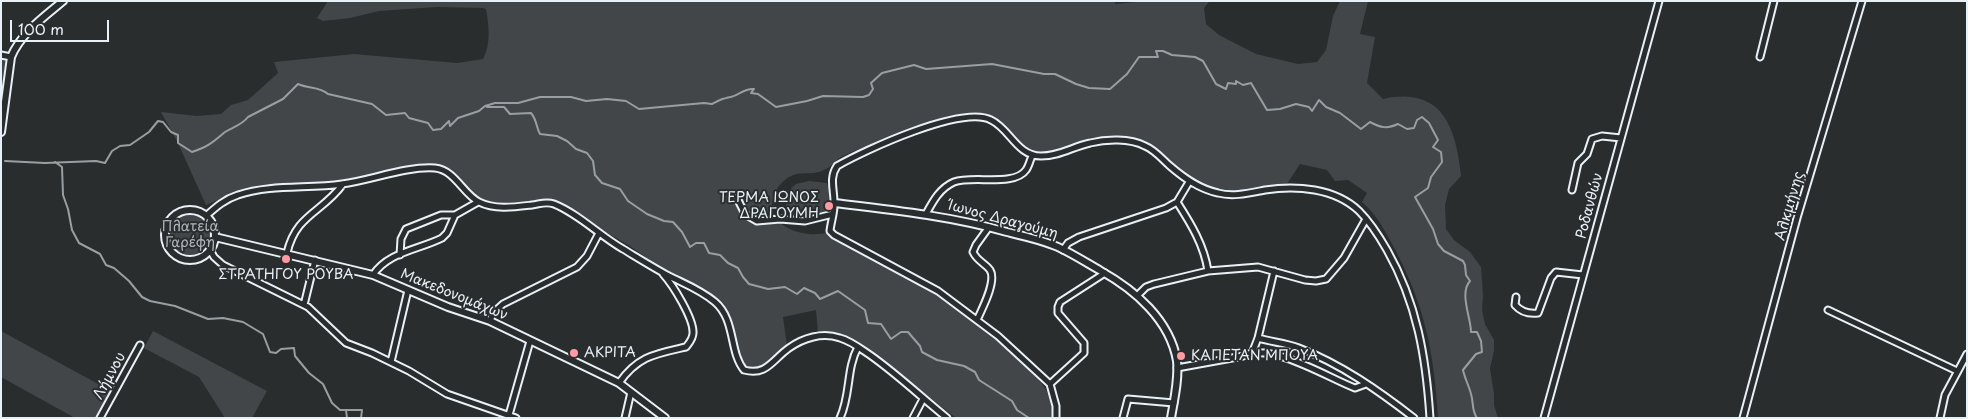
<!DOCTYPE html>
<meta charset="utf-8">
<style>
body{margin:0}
#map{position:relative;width:1968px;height:419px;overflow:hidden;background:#2a2d2e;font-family:"Playpen Sans",sans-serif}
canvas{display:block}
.frame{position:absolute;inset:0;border:2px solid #e8f1f8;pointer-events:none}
.scale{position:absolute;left:10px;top:20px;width:99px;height:22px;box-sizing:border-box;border:2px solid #e8f1f8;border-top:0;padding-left:6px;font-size:15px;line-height:18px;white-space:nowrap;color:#e8f1f8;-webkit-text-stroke:4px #2a2d2e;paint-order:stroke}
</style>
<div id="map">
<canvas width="1968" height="419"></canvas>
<div class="frame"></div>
<div class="scale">100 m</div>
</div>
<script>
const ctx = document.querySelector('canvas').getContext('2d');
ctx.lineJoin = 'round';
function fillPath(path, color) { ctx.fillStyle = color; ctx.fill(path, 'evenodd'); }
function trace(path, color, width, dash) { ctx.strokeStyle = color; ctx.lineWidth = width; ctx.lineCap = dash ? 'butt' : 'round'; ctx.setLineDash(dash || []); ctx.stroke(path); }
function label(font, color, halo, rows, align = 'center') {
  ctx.font = font + ' "Playpen Sans",sans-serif'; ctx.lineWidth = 4; ctx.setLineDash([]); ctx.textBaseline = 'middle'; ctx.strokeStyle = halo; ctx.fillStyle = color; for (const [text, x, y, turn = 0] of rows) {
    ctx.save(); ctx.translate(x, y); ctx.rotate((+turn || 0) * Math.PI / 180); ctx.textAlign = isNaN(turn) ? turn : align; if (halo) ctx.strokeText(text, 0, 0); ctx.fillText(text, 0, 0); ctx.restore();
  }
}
const green = new Path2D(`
 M328,1H1115V4L1148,1H1213L1209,2L1204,8L1206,24L1219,35L1256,54L1298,64L1317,62L1326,50L1333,16L1340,1H1368L1360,34L1375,37L1367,83L1383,99C1442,86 1456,127 1461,176L1449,189L1445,205L1446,229L1454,240L1470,252L1481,267L1483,296L1482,310L1485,324L1494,340V351L1490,368L1494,394V405L1498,418H1438C1434,350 1424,302 1391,242C1383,227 1375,213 1362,202L1367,193L1348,180L1335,181L1327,170L1300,164L1287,184C1265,184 1242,195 1220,190C1213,189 1191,180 1185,176C1168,162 1156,141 1132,137C1119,135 1102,136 1089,138C1075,142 1059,153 1044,153C1015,152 1008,117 982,113C953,109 916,128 890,138C874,144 857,149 841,157C836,160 832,166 826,169C809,179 796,165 779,186C771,196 769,211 778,221C788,231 804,235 818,234C822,234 828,232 832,233C841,235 864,251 873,257C925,286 974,318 1017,359C1027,368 1039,378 1046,390C1050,398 1053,409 1053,418H956L855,340L840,335L818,333L816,310L783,317L787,346L761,367L753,370L742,362L734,330L725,308L714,296L704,289L658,266L630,246L602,230L581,214L561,205L550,200L533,204L502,206L487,201L477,196L458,177L442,167L397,170L330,182L261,186L241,190L206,205L178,143L161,112L197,116L221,114L231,105L248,100L278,73L274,62L354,54L457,63L483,59C491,45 489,25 486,9L483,8L437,7L379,11L350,18L323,21L317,18Z
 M1,59L6,62L7,67L1,107Z
 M809,181L827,183L830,193L827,210L816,216H792L786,206V193L796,184Z
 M167 235a22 22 0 1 1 44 0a22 22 0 1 1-44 0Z
 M1,331L111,391L96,418H75L1,377Z
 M153,331L267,391L252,418H225L199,377L144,348Z`);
const stream = new Path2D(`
 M487,107H504L510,114L531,113C537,120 536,127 540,134L557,136L567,141L576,149L587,153L593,161L595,175L602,183L620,189L628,201L647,214L664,221L673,222L682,232L690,247L696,243H704L709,253L720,255L728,263L738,268L743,277L749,284L768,289L785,287L797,294L804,288L815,293L820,299L838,291L865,310L868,323L881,324L891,339L901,332H908L920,346L922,352L937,360L964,366L975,372L979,380L1012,401L1017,410L1029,418
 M5,161L45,163L96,161L105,163L112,151L120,146L130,145L149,132L158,121L163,122L171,132L178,135V143L192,152C208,147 213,142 225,132C233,127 242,125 248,117L283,99L298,84C309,89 319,86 328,94L372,104L386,115L405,113L409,118L428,123L433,130L441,129L449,121L450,126L458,118L479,111L485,106L495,103H518L540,97H571L586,101L607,99L626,101L639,109L704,103L712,104C722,99 721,99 731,97C740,95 744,88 754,89L751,93L758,94L776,107L807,101L823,96L863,97L869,95L873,89L871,83L882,73L914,65L926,69L992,64L1044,74H1055L1076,84L1089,88L1110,89L1127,74L1139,57H1158L1156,51H1163L1172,55L1195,57L1203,61L1216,84L1226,89L1228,83L1236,84V81L1243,85L1251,83L1267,110L1280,109L1296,104L1309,107L1312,111L1319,100L1326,107L1340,113L1361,129L1370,122C1381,128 1387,129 1398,124L1407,129L1414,128L1417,120L1422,117L1429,123L1438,140L1433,147L1441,152L1442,162L1431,177L1428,188L1415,197L1433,229L1438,244L1444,251L1463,261L1465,265L1466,275L1470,281C1459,293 1471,318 1471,332H1477L1481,341L1482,352L1476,354L1463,370C1465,379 1469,386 1471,394C1474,403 1471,409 1477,418
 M55,162L62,167L63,195L68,209L72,230L79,243L100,254L106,265L114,268L129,281L142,297L150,301L175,306L208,319L223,318L243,322L263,334L270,352L276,353L281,349L294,348L295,356L309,373L323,384L332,403L340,410H362L361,418
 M346,410L347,418
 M389,418H398`);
const minor = new Path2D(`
 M1,55L11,57
 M1760,57L1774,1
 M1572,190L1578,163L1587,154L1592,139L1602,136L1621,138
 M737,198L745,214L757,221L780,219L805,221L833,214
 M1177,202C1191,224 1204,245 1208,271
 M926,214C933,201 940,188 954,182C973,175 1014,187 1026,170C1029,166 1030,160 1032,156
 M206,216C216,207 225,199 238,195C271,184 308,189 342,184C372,180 406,166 435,168C455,170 463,194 479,202C495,210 515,207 532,205C540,204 546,201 554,204C579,214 600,236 623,249C638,258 654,268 669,276C685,284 701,290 715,302C736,320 729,352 744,370C767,376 772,360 789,348C803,338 822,332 840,338C851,341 861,349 870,355C897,374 921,397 947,418
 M210,250L214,257L223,265L308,307L346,343L372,353L409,371L447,394L516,418
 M1063,250L1068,243L1079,237L1166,208L1177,202L1189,182
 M287,253C296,214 322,213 343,184
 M400,255L401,239L406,229L441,215H455
 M373,275C388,252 418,250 442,238L447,233L455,215L478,202
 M1138,295L1146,287L1154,284L1208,271L1258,267L1305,280L1316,281L1326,279L1344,258L1366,219
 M1516,297L1515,305C1521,312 1529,314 1538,313L1551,278L1556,272L1583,275
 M304,305L315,260
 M1828,310L1957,371
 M977,320C982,309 997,281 990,270C985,263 977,261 973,252L976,245L989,227
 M490,321L493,313L503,304L577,267L587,256L599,233
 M1258,338C1272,342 1285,343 1299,348C1341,364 1379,391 1414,418
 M1253,351L1258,338L1274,271
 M391,362L408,290
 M1177,368L1243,356C1272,342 1328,378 1355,388L1366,384
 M619,383C638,356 655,354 686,347C689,343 693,339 693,333C694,319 673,285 663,274
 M1050,384L1084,353V343L1058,313V307L1060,302L1105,273
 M509,415L530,341
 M100,418L140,345
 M625,418L631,392
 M840,418C851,395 846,369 858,347
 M913,418L923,399
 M1056,418V406L1050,384L998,336L938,291L834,235L830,231C831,221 835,211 834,202C834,189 829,178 837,166C865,150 962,105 991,120C1010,129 1017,156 1041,156C1060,156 1072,147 1090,143C1106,139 1130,138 1145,146C1155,150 1162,159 1170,166C1184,178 1199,189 1218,193C1233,197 1249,193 1265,190C1296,185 1335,188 1359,211C1370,222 1379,236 1387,250C1417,303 1426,357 1430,418
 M1123,418L1128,399L1174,403
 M1544,418L1659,1
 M1743,418L1797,218L1862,1
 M1940,418L1945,395L1967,354`);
const tertiary = new Path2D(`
 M1,132L11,57C21,33 44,17 63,1
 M834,203C893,210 950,216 1007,232C1024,236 1042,240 1058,247C1073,254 1087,263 1101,271C1135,290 1170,320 1177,361C1179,379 1174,400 1171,418
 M165 235a25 25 0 1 1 50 0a25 25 0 1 1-50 0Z
 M215,237L373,275L448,307L490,321L619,383L665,418`);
const markers = [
 [829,206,5,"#ff9aa2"],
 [286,259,5,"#ff9aa2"],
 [574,353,5,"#ff9aa2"],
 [1181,356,5,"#ff9aa2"]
];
const poiNames = [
 ["ΤΕΡΜΑ ΙΩΝΟΣ",819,198,"right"],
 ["ΔΡΑΓΟΥΜΗ",819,214,"right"],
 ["ΣΤΡΑΤΗΓΟΥ ΡΟΥΒΑ",286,275,"center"],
 ["ΑΚΡΙΤΑ",584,353],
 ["ΚΑΠΕΤΑΝ ΜΠΟΥΑ",1191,356]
];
const streetNames = [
 ["Ροδανθών",1590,206,-75],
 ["Αλκμήνης",1790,206,-74],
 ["Ίωνος Δραγούμη",1003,220,15],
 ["Μακεδονομάχων",454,295,22],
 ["Λήμνου",110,376,-61]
];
const parkNames = [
 ["Πλατεία",190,227],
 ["Γαρέφη",190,243]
];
fillPath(green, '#424648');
trace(stream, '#989fa3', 2);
trace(minor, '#e8f1f8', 9);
trace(tertiary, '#e8f1f8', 10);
trace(minor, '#2a2d2e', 5);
trace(tertiary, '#2a2d2e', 6);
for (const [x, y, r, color] of markers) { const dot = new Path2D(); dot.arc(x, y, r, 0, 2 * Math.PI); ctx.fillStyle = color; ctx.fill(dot); trace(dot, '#2a2d2e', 2); }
label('14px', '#e8f1f8', '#2a2d2e', poiNames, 'left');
label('14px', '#e8f1f8', '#2a2d2e', streetNames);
label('14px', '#aeb5ba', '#2a2d2e', parkNames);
</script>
